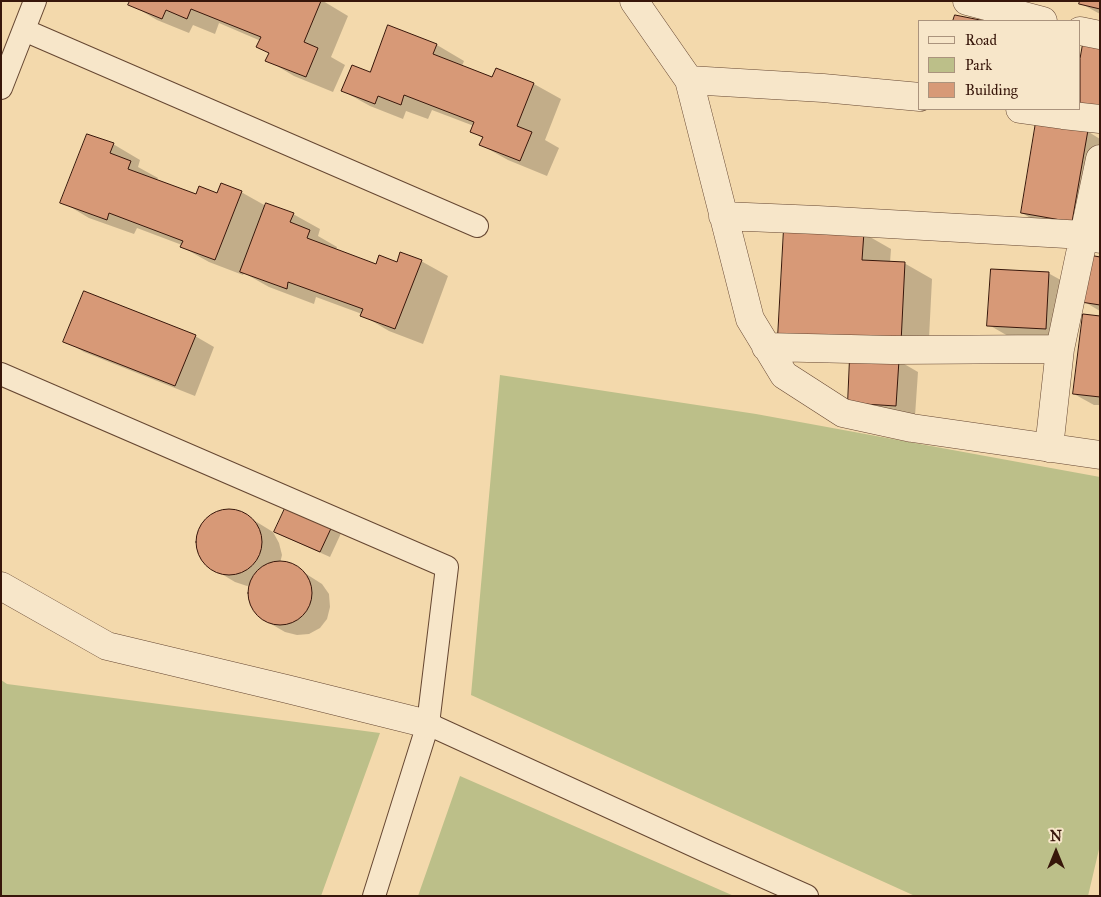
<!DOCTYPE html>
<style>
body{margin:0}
#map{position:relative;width:1101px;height:897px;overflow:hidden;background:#f3d9ac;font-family:"IM FELL Great Primer",serif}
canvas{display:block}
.frame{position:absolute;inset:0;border:2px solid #37160a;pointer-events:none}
.legend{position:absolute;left:918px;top:20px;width:162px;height:90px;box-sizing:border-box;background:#f7e6c9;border:1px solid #aa937d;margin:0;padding:6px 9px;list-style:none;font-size:15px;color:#37160a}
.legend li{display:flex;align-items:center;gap:10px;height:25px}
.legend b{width:25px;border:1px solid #aa937d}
.north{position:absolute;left:1031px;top:827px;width:50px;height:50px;-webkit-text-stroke:4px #f7e6c9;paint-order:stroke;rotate:0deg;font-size:14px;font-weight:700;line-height:20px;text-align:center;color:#37160a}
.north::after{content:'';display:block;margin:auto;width:18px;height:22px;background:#37160a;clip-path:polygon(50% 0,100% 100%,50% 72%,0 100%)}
</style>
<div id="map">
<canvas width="1101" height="897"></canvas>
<div class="frame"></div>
<ul class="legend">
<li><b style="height:6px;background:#f7e6c9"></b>Road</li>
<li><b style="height:14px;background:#bcbf89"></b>Park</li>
<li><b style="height:14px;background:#d79977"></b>Building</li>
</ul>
<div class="north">N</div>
</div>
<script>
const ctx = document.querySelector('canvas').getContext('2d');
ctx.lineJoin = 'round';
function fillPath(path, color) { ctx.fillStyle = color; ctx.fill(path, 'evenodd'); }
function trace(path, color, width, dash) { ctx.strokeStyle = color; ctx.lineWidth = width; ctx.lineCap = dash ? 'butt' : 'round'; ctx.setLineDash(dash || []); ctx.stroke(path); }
const green = new Path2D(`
 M500,375L756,414L1100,477V845L1088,896H915L471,695Z
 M1,680L7,684L380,733L321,896H1Z
 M460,776L734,896H418Z`);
const shadow = new Path2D(`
 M131,1H323L348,16L331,57L345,65L333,92L294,76L267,60L270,54L258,47L261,41L219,23L215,34L193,25L189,33L157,20L130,4Z
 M1100,1V14L1080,3Z
 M389,27L437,45L464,61L462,66L493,79L497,69L534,84L561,99L545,140L559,148L547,176L508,160L481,145L483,138L472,132L474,126L432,110L428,119L406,111L403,119L370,106L343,91L371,74Z
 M1087,131L1100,139V183L1092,232L1041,224L1022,213Z
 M113,144L140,160L138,167L158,178L156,181L197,196L241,192L266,206L293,214L320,229L318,236L337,247L336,250L376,265L421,261L448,276L423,344L389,331L362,315V314L316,297L314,304L269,287L244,273L243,275L209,262L182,247V245L137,228L134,234L89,218L62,202Z
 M863,233L891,249L890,263H904L932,279L928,358L806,352Z
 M1100,258V311L1083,301Z
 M1048,273L1068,284L1065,339L1008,336L989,325Z
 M1100,318V405H1094L1074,394Z
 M195,336L214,347L195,396L84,352L65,341Z
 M899,361L918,372L915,416L849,403Z
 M230,510L242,513L273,532L279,543L282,555L280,563L292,565L322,584L329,594L330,607L327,619L320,628L309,634L297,635L285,632L266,621L256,613L251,603L249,592L251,585L247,586L235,582L215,570L205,563L199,552L198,541L201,529L207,519L218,513Z
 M333,523L343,529L330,557L285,537L275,532Z`);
const building = new Path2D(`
 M130,1H321L304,42L318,48L306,77L265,61L269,53L256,47L261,37L191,9L187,19L166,10L162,19L128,5Z
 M1080,1H1100V9L1079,4Z
 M955,15L985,21H953Z
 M388,25L437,44L433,54L492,77L496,68L534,83L517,126L532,132L520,161L479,145L483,137L470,132L474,122L404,95L401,105L378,96L375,104L341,91L352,65L370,72Z
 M1083,44L1100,47V109L1080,105V59Z
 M1036,122L1088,130L1072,222L1021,213Z
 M87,134L114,143L110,153L131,161L128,169L196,194L199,186L217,193L221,183L242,191L215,260L180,247L183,241L109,213L107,220L60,203Z
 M266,203L294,213L290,222L310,230L307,238L376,264L379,255L397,262L400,252L422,260L395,329L360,316L363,309L288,282L287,289L240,272Z
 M784,228L864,232L862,260L905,262L901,343L778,337Z
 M1089,255L1100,257V305L1081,302Z
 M991,269L1049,272L1046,329L987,326Z
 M84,291L196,335L175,386L63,342Z
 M1083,314L1100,316V397L1073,394Z
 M850,357L899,360L896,406L848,403Z
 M288,502L334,522L320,552L274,532Z
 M196 542a33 33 0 1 1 66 0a33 33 0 1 1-66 0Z
 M248 593a32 32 0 1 1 64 0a32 32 0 1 1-64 0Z`);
const lane = new Path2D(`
 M24,30L477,226
 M1,88L35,1
 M1,374L447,567L428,724L374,896
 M428,724L708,852L807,896`);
const street = new Path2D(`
 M634,1L689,80L750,319L784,375L843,413L912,428L1100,455
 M967,1L1043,21
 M1080,31L1100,35
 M689,80L823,88L920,97
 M1020,109L1063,115L1064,109
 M1063,115L1100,119
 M1100,159L1084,235L1100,239
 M723,216L818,220L1084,235L1060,349L892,350L766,347
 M1049,448L1060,349
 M1,586L107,646L287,689L428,724`);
fillPath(green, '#bcbf89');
fillPath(shadow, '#0003');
fillPath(building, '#d79977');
trace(building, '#37160a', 1);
trace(lane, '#664732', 24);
trace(street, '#664732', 29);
trace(lane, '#f7e6c9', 22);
trace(street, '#f7e6c9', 28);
</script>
